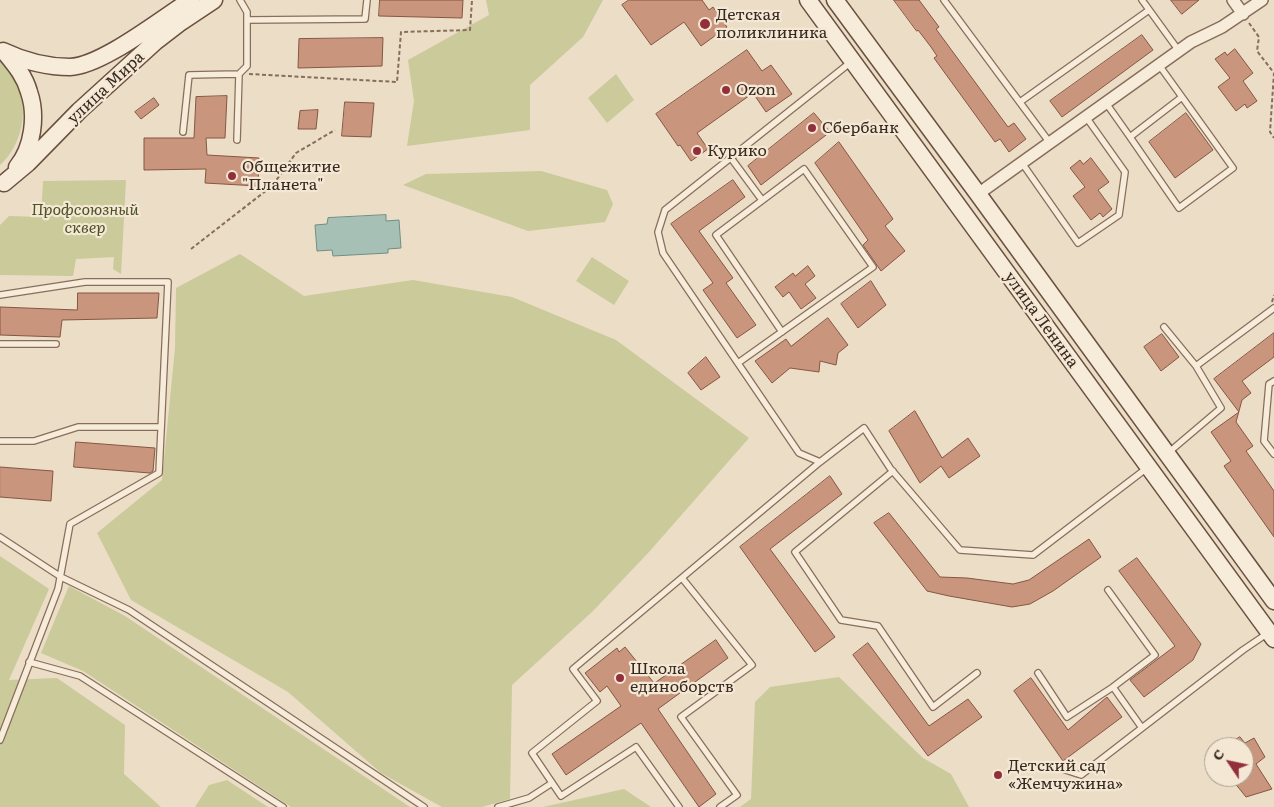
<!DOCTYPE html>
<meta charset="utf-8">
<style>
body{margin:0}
#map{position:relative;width:1274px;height:807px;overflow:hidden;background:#ecddc6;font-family:Literata,serif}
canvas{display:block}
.north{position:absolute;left:1204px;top:737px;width:50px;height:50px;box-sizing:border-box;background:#f4e8d5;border:1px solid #a99c8d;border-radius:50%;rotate:304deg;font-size:14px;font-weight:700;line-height:20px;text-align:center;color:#382920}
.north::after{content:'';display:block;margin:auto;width:18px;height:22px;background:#932f3b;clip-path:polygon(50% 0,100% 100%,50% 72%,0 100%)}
</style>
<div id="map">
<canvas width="1274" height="807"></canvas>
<div class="north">С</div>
</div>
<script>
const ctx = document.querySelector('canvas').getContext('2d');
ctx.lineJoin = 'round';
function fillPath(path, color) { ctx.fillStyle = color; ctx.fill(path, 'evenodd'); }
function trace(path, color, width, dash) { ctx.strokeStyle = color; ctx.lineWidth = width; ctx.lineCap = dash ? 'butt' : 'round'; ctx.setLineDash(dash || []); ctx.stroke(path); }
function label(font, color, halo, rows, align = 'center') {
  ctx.font = font + ' Literata,serif'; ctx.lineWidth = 4.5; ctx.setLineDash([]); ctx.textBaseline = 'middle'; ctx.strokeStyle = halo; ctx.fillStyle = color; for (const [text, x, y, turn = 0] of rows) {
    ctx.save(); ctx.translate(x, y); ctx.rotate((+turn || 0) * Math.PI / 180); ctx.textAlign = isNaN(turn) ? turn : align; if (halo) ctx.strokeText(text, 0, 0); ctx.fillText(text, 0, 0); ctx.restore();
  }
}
const green = new Path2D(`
 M486,0H603L583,37L530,85V130L407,146L414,101L408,60L489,15Z
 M0,58C4,63 9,68 13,74C30,101 25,143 0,165Z
 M616,74L634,100L607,123L588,98Z
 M541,171L607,190L613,204L605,222L528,231L403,185L426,174Z
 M126,180L121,274L113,269L114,257L76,259L73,276L0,275V225L9,216L41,217L43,181Z
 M240,254L304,296L413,280L512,297L616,340L749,438L649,552L593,611L512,685L510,799L482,807H442L381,773L288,692L131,600L97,533L162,480L175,348L176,288Z
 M592,257L629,281L614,305L576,281Z
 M0,556L49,589L9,680L57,678L125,725L124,774L161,807H0Z
 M69,586L125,616L410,807H291L83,671L41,653Z
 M839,677L923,758L951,774L969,807H740L751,799L755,702L770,687Z
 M227,780L268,807H195L209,785Z
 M624,789L651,807H541H543Z`);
const water = new Path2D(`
 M386,215V221L399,220L401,248L388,249V253L333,256L332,250L317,251L315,225L327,224L328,218Z`);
const building = new Path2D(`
 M380,0H463L462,18L379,16Z
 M629,0H702L709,10L713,7L727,27L701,46L684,22L651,45L622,5Z
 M894,0H919L939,27L936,29L1008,127L1014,123L1026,139L1009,152L1000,139L995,142L934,58L937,56L931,47L918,30L917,31Z
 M1171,0H1199L1182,14Z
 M1142,35L1153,50L1062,117L1050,101Z
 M383,38L382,66L298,68L299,39Z
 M1235,49L1253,73L1243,81L1257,101L1247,108L1245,104L1236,111L1218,87L1230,78L1215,59L1225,52L1227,55Z
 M747,50L762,71L771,65L792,94L766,112L753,93L697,133L708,149L691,161L680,145L678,146L656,114Z
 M227,96L225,138H206L207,155L259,158L258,186L205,183L206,169L144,170V138H194L196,97Z
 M154,98L159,105L141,119L135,112Z
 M345,102L374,103L371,137L342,136Z
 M318,110L316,129H298L300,111Z
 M814,113L830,132L761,185L748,166Z
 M1186,113L1213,150L1175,178L1149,142Z
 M839,142L893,219L885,226L905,251L881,271L863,245L868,240L815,163Z
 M1091,158L1109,182L1098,190L1112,209L1103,217L1100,213L1091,220L1073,196L1085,187L1070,168L1080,160L1083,164Z
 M733,180L745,197L699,231L733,278L726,283L756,325L737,338L703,290L713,283L671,224Z
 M808,266L815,276L805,284L816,298L801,309L789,292L783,297L775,287L793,273L795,276Z
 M871,281L886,305L858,328L841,304Z
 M78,293H159L157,318L62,320L60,337L0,335V307L77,310Z
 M828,318L848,345L838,353L836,365L820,361L819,372L790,368L772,383L755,361L786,339L791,346Z
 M1274,333V357L1242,381L1251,393L1242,400L1236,422L1253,446L1246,451L1274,491V537L1224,466L1231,461L1211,432L1239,412L1214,379Z
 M1162,334L1179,357L1161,371L1144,347Z
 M706,357L720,377L701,390L688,373Z
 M915,411L942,458L968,438L980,456L949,478L941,466L920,483L889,431Z
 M76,442L155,448L153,471L150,473L74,467Z
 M0,467L53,471L51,501L0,497Z
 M830,476L842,494L770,549L835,637L815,652L740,547Z
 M889,513L940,577L967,578L1013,584L1029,580L1089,539L1101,557L1053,591L1030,604L1012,607L949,596L927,591L874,523Z
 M1137,558L1201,644L1193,660L1144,697L1130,680L1175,646L1119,571Z
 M716,640L728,658L658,709L716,794L699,807L641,723L566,775L552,754L621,706L607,686L600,692L585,673L617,648L619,652L625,647L654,683Z
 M868,643L929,726L968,699L982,717L928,756L853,655Z
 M1031,678L1068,730L1107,697L1122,717L1063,761L1014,691Z
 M1240,737L1245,743L1254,738L1265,757L1256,764L1272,789L1246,797L1230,777H1244V747H1224Z`);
const path = new Path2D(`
 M1249,23L1259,37L1257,51L1274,73L1270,132L1274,138
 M249,74L397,82L401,32L470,30L472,0
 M191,249L272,186L296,153L335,130
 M1272,302L1274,295`);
const lane = new Path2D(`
 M944,0L1050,143
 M1142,0L1179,51
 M247,20L365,19L367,0
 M851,62L665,210L658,232L663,253L799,453L820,462L864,428L890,468L960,550L1033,555L1147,468
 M1020,102L1149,10
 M1106,103L1130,137L1182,97L1159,65
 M183,132L189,75L239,74
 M1130,137L1179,208L1233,168L1182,97
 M237,140L239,74L247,66V12L240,0
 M731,158L762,200
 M1022,163L1078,243L1119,215L1125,172L1086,117
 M0,295L85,282H168L159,473L70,524L58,589L0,740
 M1164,327L1196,366
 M0,344H56
 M738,363L873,267L804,169L716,235L782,332
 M1274,381L1269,384L1264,441L1274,454
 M0,441H34L78,427H161
 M1168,453L1221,408L1196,366L1274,308
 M893,471L795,552L841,620L878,626L933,707L977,673
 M0,537L61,577L129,610L424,807
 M682,578L752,665L681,717L737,795L720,807
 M1108,590L1155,655L1113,687
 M29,662L80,676L283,807
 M1038,673L1067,717L1113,687L1142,728
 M1050,765L1081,775L1243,650L1268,633
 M498,807L529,798L552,783
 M679,807L636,747L561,796L532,753L597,701L573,669L820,462`);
const street = new Path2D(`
 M1233,0L1243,14
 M978,194L1191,42L1222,27L1262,0`);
const secondary = new Path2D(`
 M808,0L1274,639
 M835,0L978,194L1274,601
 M3,51C24,61 46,67 70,67C102,66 162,18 191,0
 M7,55C16,66 25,77 29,92C37,115 33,148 17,167
 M4,183L28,163L79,111L155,42L181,22L214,0`);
const markers = [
 [705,24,6,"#932f3b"],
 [726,90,5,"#932f3b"],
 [812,128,5,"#932f3b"],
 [697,151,5,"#932f3b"],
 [232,176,5,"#932f3b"],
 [620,678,5,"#932f3b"],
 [998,775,5,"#932f3b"]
];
const poiNames = [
 ["Детская",716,15],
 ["поликлиника",716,33],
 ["Ozon",736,90],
 ["Сбербанк",822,128],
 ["Курико",707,151],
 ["Общежитие",242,167],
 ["\"Планета\"",242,185],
 ["Школа",630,669],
 ["единоборств",630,687],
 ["Детский сад",1008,766],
 ["«Жемчужина»",1008,784]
];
const streetNames = [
 ["улица Мира",106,88,-43],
 ["улица Ленина",1041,320,54]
];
const parkNames = [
 ["Профсоюзный",85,210],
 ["сквер",85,228]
];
fillPath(green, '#caca9a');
fillPath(water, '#a7c0b6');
trace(water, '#6e8e83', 1);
fillPath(building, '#c9957d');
trace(building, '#855643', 1);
trace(lane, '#876e5c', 8);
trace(street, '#876e5c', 14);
trace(secondary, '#69503f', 19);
trace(path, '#876e5c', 2, [4, 2.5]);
trace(lane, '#f7ebd9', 5.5);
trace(street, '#f7ebd9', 11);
trace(secondary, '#f7ebd9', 16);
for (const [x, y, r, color] of markers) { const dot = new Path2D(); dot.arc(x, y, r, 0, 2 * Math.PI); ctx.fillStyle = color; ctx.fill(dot); trace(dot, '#f4e8d5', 2); }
label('16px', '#382920', '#f4e8d5', poiNames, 'left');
label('16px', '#382920', '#f4e8d5', streetNames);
label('italic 16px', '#4d5327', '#f4e8d5', parkNames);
</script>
